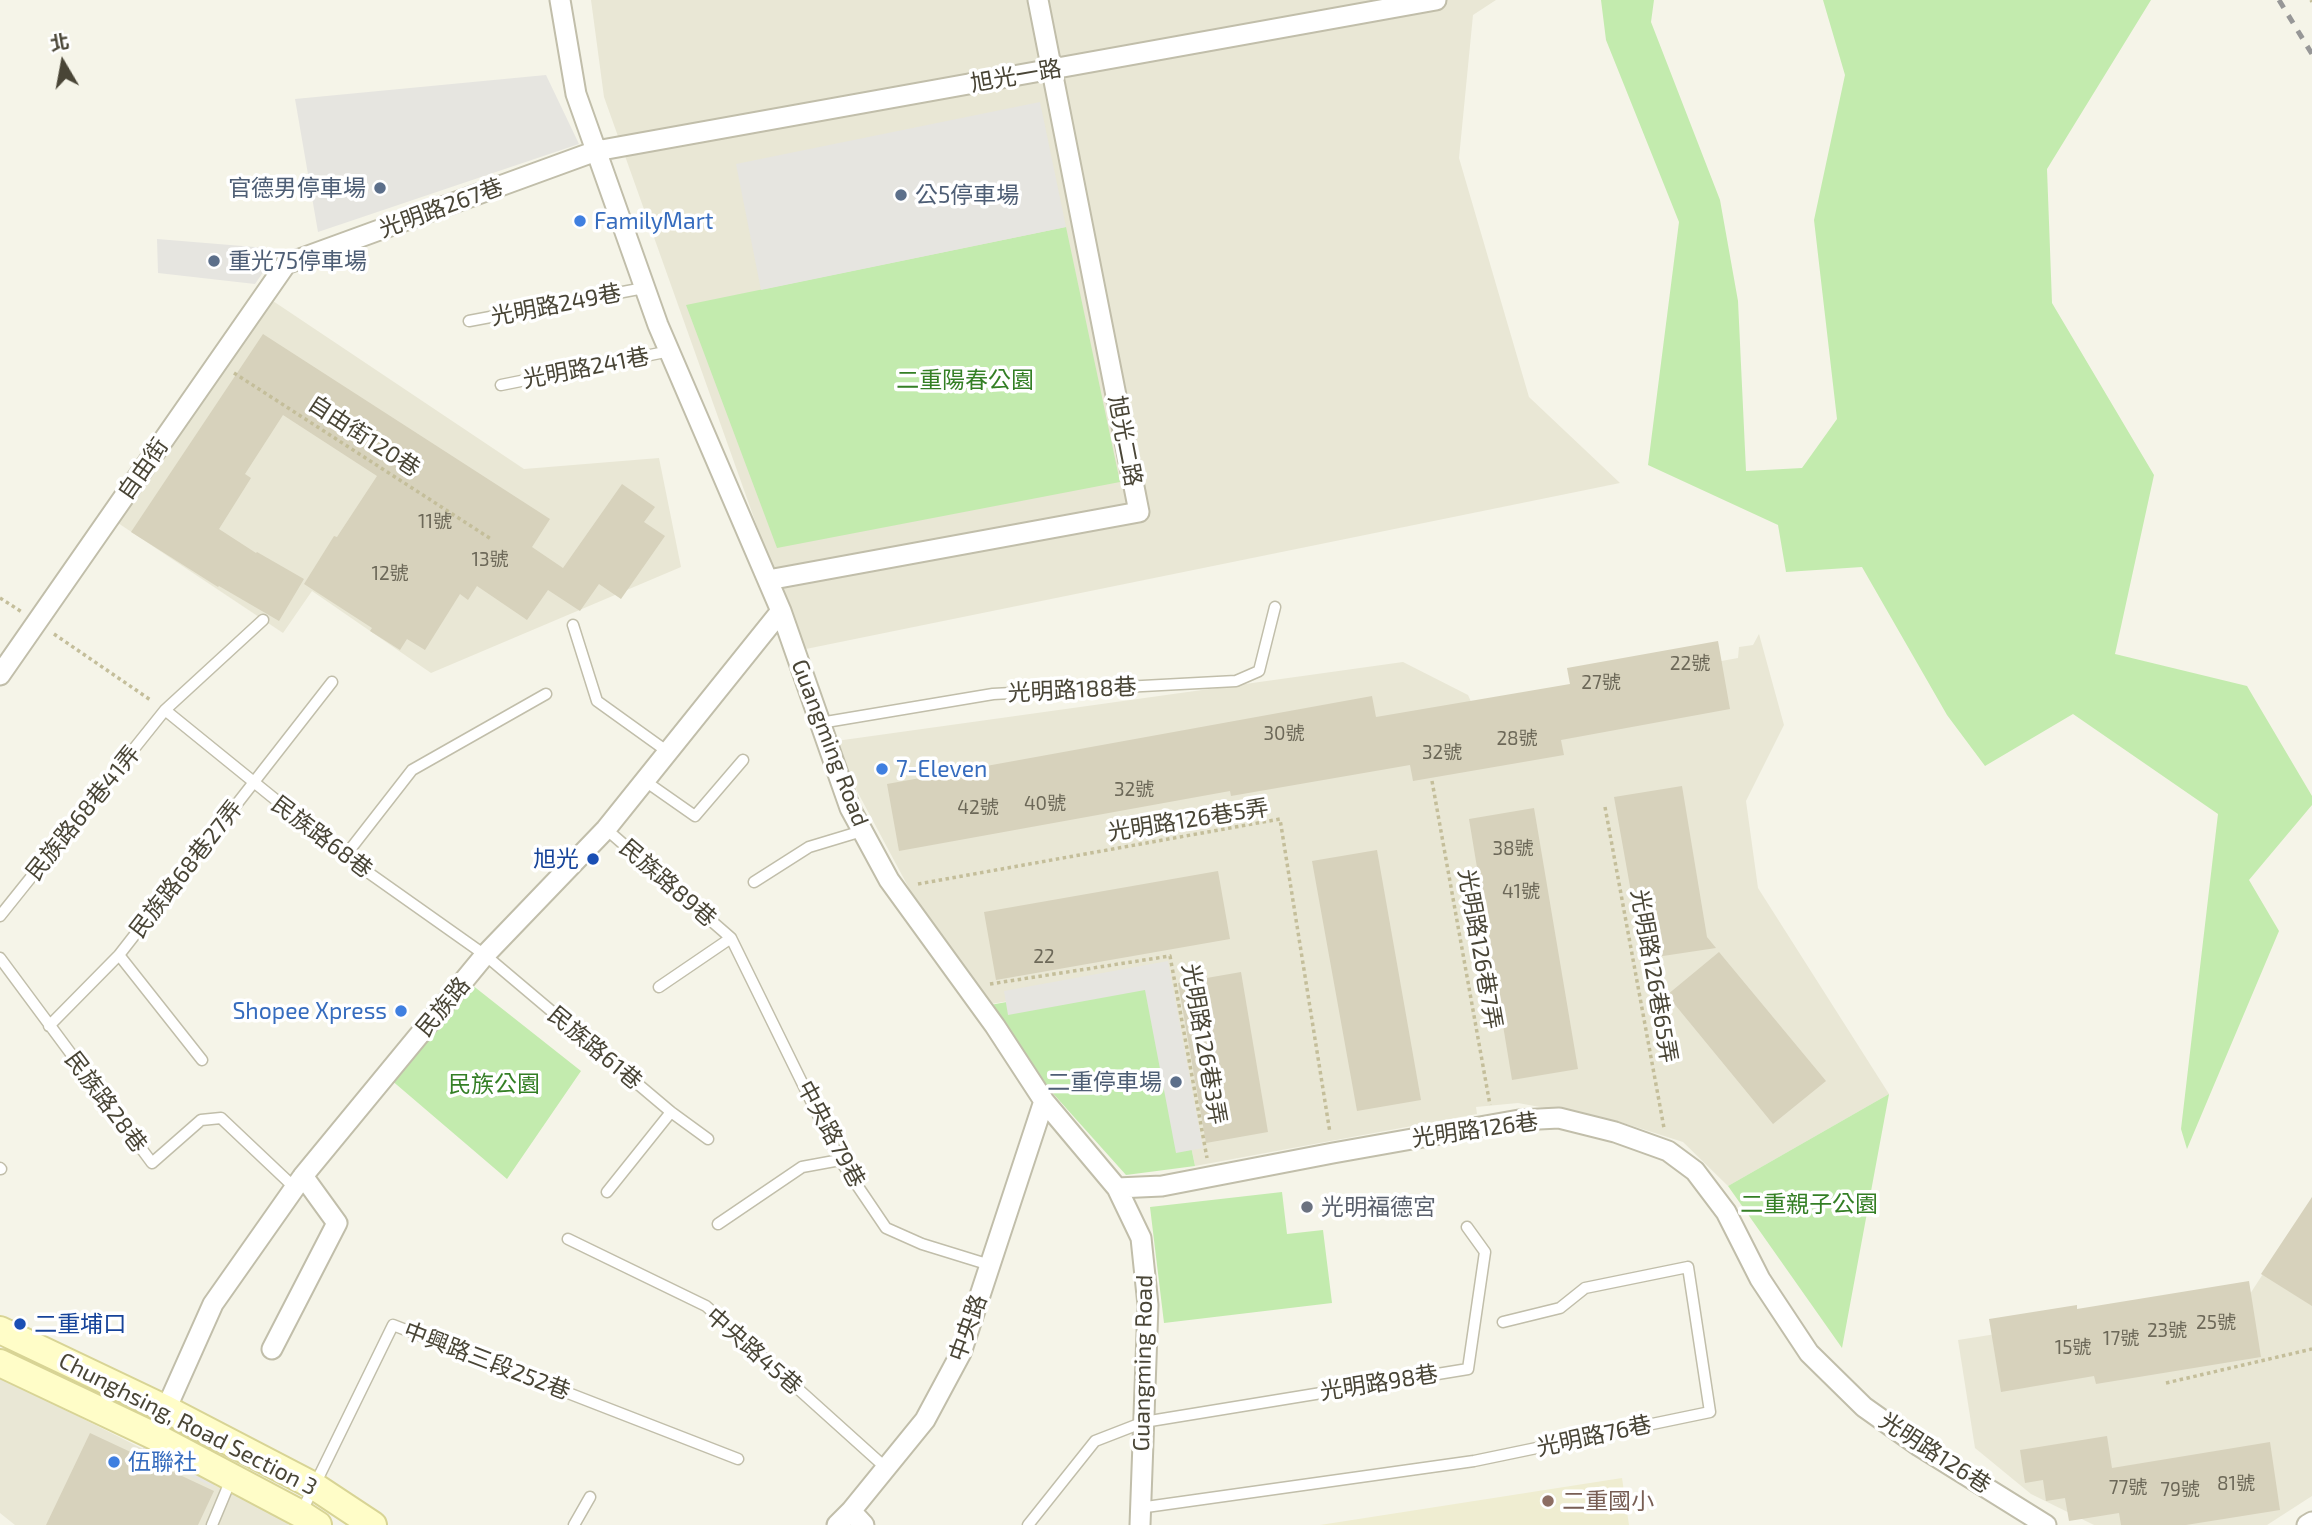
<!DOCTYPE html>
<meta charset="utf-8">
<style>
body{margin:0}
#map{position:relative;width:2312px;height:1525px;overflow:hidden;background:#f5f4e8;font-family:"Exo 2","Noto Sans TC",sans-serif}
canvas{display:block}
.north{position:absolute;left:28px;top:28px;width:70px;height:70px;-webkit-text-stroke:5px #fff;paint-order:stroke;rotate:350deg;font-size:19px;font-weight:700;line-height:28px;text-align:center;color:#494536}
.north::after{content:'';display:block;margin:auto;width:24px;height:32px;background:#494536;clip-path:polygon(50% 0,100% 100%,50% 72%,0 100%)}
</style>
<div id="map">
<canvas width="2312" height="1525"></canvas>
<div class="north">北</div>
</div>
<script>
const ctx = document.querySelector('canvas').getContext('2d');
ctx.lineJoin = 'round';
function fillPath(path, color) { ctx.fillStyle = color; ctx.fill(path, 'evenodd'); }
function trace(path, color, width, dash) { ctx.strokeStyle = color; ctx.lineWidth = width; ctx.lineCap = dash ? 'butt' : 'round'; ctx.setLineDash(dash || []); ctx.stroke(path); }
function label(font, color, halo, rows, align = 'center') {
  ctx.font = font + ' "Exo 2","Noto Sans TC",sans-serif'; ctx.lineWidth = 7; ctx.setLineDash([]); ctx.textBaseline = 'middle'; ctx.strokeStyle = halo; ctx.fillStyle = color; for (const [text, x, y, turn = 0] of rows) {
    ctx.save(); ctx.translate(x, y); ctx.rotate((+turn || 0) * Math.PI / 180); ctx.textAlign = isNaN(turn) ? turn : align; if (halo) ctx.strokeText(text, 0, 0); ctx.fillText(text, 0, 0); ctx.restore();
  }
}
const residential = new Path2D(`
 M591,0H1496L1473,15L1459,158L1529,397L1620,483L801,650L604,97Z
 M267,297L524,469L659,458L681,567L431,673L312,591L283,633L115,521Z
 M1759,634L1784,725L1746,801L1758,888L1889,1094L1728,1186L1683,1142L1617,1121L1518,1103L1476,1107L1477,1114L1195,1166L1156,975L980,1006L911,892L857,791L836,741L1403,662L1468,695L1473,706L1738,658L1739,647L1753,645Z
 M2312,1198V1496L2267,1525H2094L2031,1494L1975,1448L1958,1340L2250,1294Z
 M0,1377L282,1519L289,1525H15L0,1513Z`);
const education = new Path2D(`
 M1622,1478L1629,1525H1320Z`);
const green = new Path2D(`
 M1601,0H1654L1651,22L1720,200L1738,301L1746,471L1802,468L1837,419L1814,220L1845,75L1823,0H2151L2047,169L2052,303L2154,475L2115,654L2247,686L2312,796V805L2249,880L2279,931L2187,1149L2181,1129L2218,814L2073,714L1985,766L1947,715L1862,567L1786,572L1778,525L1648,465L1679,222L1606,40Z
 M1066,227L1120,482L777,548L686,305Z
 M1156,975L1195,1166L1126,1175L1049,1089L990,1005Z
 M462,977L581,1071L507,1179L383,1073Z
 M1889,1094L1842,1348L1728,1186Z
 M1282,1192L1287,1234L1323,1230L1332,1303L1164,1323L1150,1207Z`);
const parking = new Path2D(`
 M546,75L579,144L318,232L295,99Z
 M1040,102L1066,227L761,290L736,164Z
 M157,239L279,249L255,284L158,273Z
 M1168,961L1203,1148L1176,1153L1145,990L1008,1015L1004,991Z
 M147,1440L220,1475L213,1487L141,1452Z`);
const building = new Path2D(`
 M263,334L550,519L532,547L563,568L622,484L655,507L644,522L665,536L621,599L599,584L580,611L548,590L527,620L477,586L468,600L460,594L425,650L407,639L400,650L370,631L372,628L304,584L334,536L337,537L377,476L283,415L245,474L251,478L219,529L256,553L257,552L304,579L279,621L219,586L218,587L131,532Z
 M1718,641L1730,709L1561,740L1564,755L1413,781L1410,765L1231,796L1230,791L899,851L887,784L1372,696L1376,717L1570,684L1567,668Z
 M1682,786L1707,937L1716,948L1643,959L1614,797Z
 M1534,808L1578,1069L1512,1080L1469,819Z
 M1377,850L1421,1100L1357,1111L1312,861Z
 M1218,871L1230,939L996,980L984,912Z
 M1719,952L1826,1081L1773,1124L1667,995Z
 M1241,972L1268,1132L1206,1143L1178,983Z
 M2312,1197V1306L2261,1274Z
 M2249,1281L2261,1357L2096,1384L2094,1376L2001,1392L1989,1319L2077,1305V1309Z
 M90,1433L214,1491L198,1525H46Z
 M2107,1436L2112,1468L2270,1442L2280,1510L2186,1525H2121L2119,1513L2069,1521L2065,1498L2046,1501L2043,1480L2025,1483L2020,1450Z`);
const path = new Path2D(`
 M2311,0L2312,2
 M234,373L491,539
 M0,598L22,612
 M54,634L152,701
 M1432,781L1490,1105
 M1605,807L1664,1128
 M918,884L1280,819L1330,1133
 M990,984L1170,956L1207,1158
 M2166,1383L2312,1349`);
const service = new Path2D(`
 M469,321L644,288
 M501,385L670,351
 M573,625L597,701L668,752
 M165,710L345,856L485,955L671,1112L708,1139
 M820,723L993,694L1236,681L1259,671L1275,607
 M645,781L695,816L743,760
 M606,829L731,938L840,1160L886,1228L922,1244L990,1265
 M345,856L412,770L546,694
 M754,882L809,847L862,831
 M0,916L165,710L263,620
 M119,955L202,1060
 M0,958L152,1163L201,1120L221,1118L295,1188
 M659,987L731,938
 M49,1026L119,955L332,682
 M0,1168L1,1169
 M607,1192L671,1112
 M718,1224L802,1167L840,1160
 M568,1239L706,1306L886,1468
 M1139,1508L1474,1461L1710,1412L1688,1267L1585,1288L1560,1308L1503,1322
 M301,1513L393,1325L738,1459
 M212,1525L232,1477
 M574,1525L590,1497
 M1028,1525L1095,1441L1144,1422L1468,1369L1485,1252L1467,1227`);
const minor = new Path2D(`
 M560,0L576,94L658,325L781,611L850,808L889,880L995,1026L1044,1101L1117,1188L1141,1238L1148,1305L1140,1525
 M768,580L1139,512L1038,0
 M0,675L286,264L596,151L1436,0
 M1117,1188L1162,1186L1333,1153L1519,1120L1559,1118L1615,1132L1668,1151L1695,1171L1726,1212L1760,1279L1809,1353L1864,1407L1919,1446L2046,1525
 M272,1349L337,1223L303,1176
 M154,1436L213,1304L303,1176L485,955L606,829L781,611
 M851,1511L864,1525
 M837,1525L851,1511L925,1420L961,1353L1044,1101
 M2307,1525L2312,1522`);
const secondary = new Path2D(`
 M0,1330L166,1409L314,1486L373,1525
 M0,1363L154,1436L301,1514L318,1525`);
const rail = new Path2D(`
 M2279,0L2312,54`);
const markers = [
 [380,188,7,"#5c6f8a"],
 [901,195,7,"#5c6f8a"],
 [580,221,7,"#3f7fe0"],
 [214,261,7,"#5c6f8a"],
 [882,769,7,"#3f7fe0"],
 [593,859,7,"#1a4fb4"],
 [401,1011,7,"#3f7fe0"],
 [1176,1082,7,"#5c6f8a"],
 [1307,1207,7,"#6b7280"],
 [20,1324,7,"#1a4fb4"],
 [114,1462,7,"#3f7fe0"],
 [1548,1501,7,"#8d6e63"]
];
const numberNames = [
 ["11號",435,522],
 ["13號",490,560],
 ["12號",390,574],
 ["22號",1690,664],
 ["27號",1601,683],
 ["30號",1284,734],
 ["28號",1517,739],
 ["32號",1442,753],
 ["32號",1134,790],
 ["40號",1045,804],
 ["42號",978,808],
 ["38號",1513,849],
 ["41號",1521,892],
 ["22",1044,957],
 ["25號",2216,1323],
 ["23號",2167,1331],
 ["17號",2121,1339],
 ["15號",2073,1348],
 ["81號",2236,1484],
 ["77號",2128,1488],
 ["79號",2180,1490]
];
const streetNames = [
 ["旭光一路",1016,76,-10],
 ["光明路267巷",441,208,-20],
 ["光明路249巷",556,305,-11],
 ["光明路241巷",586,368,-11],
 ["自由街120巷",364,436,33],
 ["旭光二路",1125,441,79],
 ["自由街",143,469,-55],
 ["光明路188巷",1072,690,-3],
 ["Guangming Road",830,743,69],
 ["民族路68巷41弄",83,813,-51],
 ["光明路126巷5弄",1188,820,-9],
 ["民族路68巷",322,837,37],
 ["民族路68巷27弄",186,869,-52],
 ["民族路89巷",668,883,41],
 ["光明路126巷7弄",1480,949,80],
 ["光明路126巷65弄",1654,976,80],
 ["民族路",443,1007,-50],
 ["光明路126巷3弄",1204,1044,80],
 ["民族路61巷",595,1048,40],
 ["民族路28巷",106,1102,53],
 ["光明路126巷",1475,1130,-8],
 ["中央路79巷",831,1134,62],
 ["中央路",968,1328,-70],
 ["中央路45巷",754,1351,41],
 ["中興路三段252巷",487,1361,21],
 ["Guangming Road",1143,1363,-89],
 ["光明路98巷",1379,1383,-9],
 ["Chunghsing, Road Section 3",188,1424,27],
 ["光明路76巷",1594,1436,-12],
 ["光明路126巷",1935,1453,33]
];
const serviceNames = [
 ["官德男停車場",366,188],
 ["公5停車場",915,195,"left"],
 ["重光75停車場",228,261,"left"],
 ["二重停車場",1162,1082]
];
const shopNames = [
 ["FamilyMart",594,221],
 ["7-Eleven",896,769],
 ["Shopee Xpress",387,1011,"right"],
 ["伍聯社",128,1462]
];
const parkNames = [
 ["二重陽春公園",965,380],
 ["民族公園",494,1084],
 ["二重親子公園",1809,1204]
];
const transitNames = [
 ["旭光",579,859],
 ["二重埔口",34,1324,"left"]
];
const worshipNames = [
 ["光明福德宮",1321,1207]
];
const educationNames = [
 ["二重國小",1562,1501]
];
fillPath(residential, '#e9e7d5');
fillPath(education, '#efedd1');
fillPath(green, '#c3ebae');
fillPath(parking, '#e6e5e0');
fillPath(building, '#d7d2bc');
trace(service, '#c1beaa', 13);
trace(minor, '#c1beaa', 23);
trace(secondary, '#d8d495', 30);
trace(path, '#c4be9a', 3.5, [3.5, 3.5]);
trace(service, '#fff', 10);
trace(minor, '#fff', 19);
trace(secondary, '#fffdc8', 26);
trace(rail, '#979797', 5, [9, 9]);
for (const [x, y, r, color] of markers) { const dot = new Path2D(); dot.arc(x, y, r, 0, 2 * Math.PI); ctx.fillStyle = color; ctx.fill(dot); trace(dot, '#fff', 2.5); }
label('19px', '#6c6858', null, numberNames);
label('23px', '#494536', '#fff', streetNames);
label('23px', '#4e5e75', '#fff', serviceNames, 'right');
label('23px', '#366cbe', '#fff', shopNames, 'left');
label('23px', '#347f25', '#fff', parkNames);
label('23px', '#164399', '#fff', transitNames, 'right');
label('23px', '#5b616d', '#fff', worshipNames, 'left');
label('23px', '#785e54', '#fff', educationNames, 'left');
</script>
